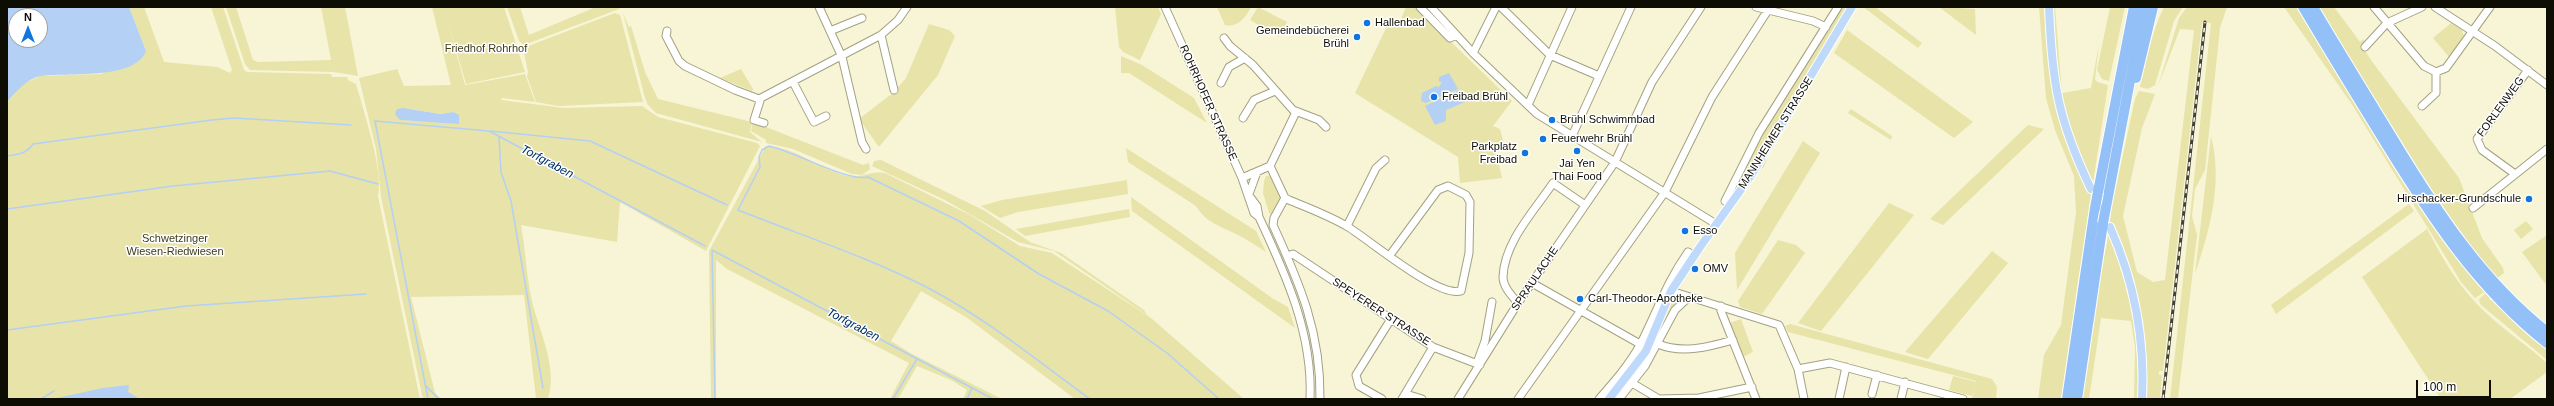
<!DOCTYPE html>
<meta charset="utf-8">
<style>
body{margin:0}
#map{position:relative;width:2554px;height:406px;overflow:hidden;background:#f7f5d5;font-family:Arial,sans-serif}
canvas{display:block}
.frame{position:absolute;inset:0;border:8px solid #0e0d04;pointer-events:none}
.north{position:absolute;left:8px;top:8px;width:40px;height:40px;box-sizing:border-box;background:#fff;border:1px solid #9f9e9b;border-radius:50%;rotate:0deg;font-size:11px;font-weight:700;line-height:16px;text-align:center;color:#0e0d04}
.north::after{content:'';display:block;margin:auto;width:14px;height:18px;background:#1075dd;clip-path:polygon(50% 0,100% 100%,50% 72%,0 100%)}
.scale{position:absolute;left:2416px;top:380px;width:75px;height:18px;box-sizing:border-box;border:2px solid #0e0d04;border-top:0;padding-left:5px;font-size:12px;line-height:14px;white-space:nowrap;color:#0e0d04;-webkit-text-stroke:3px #fff;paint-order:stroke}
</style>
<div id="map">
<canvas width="2554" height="406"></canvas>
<div class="frame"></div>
<div class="north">N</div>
<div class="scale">100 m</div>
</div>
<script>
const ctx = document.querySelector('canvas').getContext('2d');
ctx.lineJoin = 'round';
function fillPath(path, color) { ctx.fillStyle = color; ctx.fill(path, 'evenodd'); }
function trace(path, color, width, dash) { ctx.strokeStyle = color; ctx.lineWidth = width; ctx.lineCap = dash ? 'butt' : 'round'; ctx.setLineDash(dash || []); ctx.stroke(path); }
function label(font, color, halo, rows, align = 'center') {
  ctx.font = font + ' Arial,sans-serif'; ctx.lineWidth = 3; ctx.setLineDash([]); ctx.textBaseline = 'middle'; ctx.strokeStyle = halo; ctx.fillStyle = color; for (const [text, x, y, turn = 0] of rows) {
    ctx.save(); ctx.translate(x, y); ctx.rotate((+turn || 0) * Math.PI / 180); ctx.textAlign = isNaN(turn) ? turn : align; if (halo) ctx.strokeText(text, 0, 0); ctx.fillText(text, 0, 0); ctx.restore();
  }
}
const green = new Path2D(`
 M129,7H144L164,62L217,67L230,73L232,70L211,7H223L244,70L247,72L331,74L332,77H347L348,80L356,84C363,109 384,172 378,196L420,399H7V102L23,84L40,76L101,74L146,51Z
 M226,7H236L253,60L258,62L331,60L321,7H345L358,76L334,72L250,70L245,64Z
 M432,7H504L525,72L466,84L447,19L465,85L525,74L535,102L502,98L501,100L564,108L642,106L658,117L757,143L760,146L706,251L620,202L617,242L521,225C525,247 526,270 530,292C536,326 559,365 548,399L536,398L524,295L411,297L435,393L441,399H423L422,395L381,197L376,149L359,78L397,69L404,86L451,85ZM411,109L441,114L453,112L459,123L400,120Z
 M507,7H520L529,35L596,7H620L619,9L524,45L519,41Z
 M1115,7H1158L1161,14L1140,60L1123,52L1119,47Z
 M1217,7H1251C1246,17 1238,28 1225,25Z
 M1258,7L1287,22L1279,37L1250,20Z
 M1406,7H1415L1512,101L1493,126L1500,129L1504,145L1495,147L1502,178L1460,183L1458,157L1355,93L1388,24L1397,28Z
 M1842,7H1849L1752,168H1748C1745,156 1830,28 1842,7Z
 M1855,7H1857L1770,153L1764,167L1759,171Z
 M1863,7H1875L1922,43L1918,48Z
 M1939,7L1975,9L1976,35Z
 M2039,7H2046L2049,67L2057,111L2066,141L2091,194L2061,399H2038L2044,355L2061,325L2076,212L2074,176L2055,130L2046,98Z
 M2052,7H2055L2062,93L2091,88L2099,44L2095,79L2097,82L2108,85L2093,183L2079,158L2060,101Z
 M2110,7H2125L2109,81L2102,79L2097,70Z
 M2164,7H2183L2174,21L2155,85L2148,89L2140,87C2146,62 2151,33 2164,7Z
 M2187,7H2227L2220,28L2205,170L2195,189L2192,216L2197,235L2178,399H2170L2211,23L2202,22L2163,371H2159V375H2162L2160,399H2144L2145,387L2122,250L2110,222L2111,210L2135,99L2139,91L2155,94L2142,128L2123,216L2137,272L2153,282L2165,280L2194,30L2180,29L2158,86L2179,18Z
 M2284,7H2296L2335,71L2491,297L2489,300H2494L2547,346V360L2480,304L2479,299L2485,294L2484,292L2475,298L2461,282L2353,106Z
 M2319,7H2334L2360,42L2364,39V49L2371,60L2459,178L2482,238L2503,268L2504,273L2495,280L2452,225L2329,28Z
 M615,13L620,15L643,102L558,106L536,102L527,76L528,72L523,48Z
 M623,13L629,27L631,26L645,72L658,99L752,122L750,132L762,142L656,113L648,105L645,98Z
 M2451,23L2462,30L2464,36L2449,57L2433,38Z
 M929,24L949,30L955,36L938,75L879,147L859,119L894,92L906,78Z
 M1847,30L1973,122L1954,138L1834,53Z
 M1121,56L1142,65L1194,98L1207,123L1129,73H1121Z
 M741,69L753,89L752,91L720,78Z
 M1851,109L1892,136L1891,140L1848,113Z
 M753,122L863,165L869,163L870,169L862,175L852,174L793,149L766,143V140L751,131Z
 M2028,125L2044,129L1943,225L1930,219Z
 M2211,136C2223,183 2210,229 2195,274Z
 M1803,141L1820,153L1737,290L1735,253Z
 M766,146C797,147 819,170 848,176C862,179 873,169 887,174L970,215L1020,246L1052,253L1151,318L1244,399H1075L966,317L921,291L891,341L912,354L1002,399H963L967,390L951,380L917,366L898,399H890L909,363L727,269L716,260V399H711L709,251Z
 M1126,148L1256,231L1266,252C1256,246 1247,239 1236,234C1221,226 1206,223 1196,206L1128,162Z
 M881,160L985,211L1030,242L1061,253L1144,310L1147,315L1054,251L1018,242L945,200L872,166L874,161Z
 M1273,175L1281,197L1272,215L1269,213L1263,193L1264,181L1266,176Z
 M1127,180L1128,194L1018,212L1000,218L981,206L1002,200Z
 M1131,197L1272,298L1288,307L1295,328L1132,211Z
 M1889,203L1914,215L1821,331L1798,323Z
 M2409,204L2414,211L2276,314L2271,305Z
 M1129,209L1130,217L1025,236L1016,229Z
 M2526,221L2533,229L2521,239L2514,230Z
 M2427,229C2439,251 2451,274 2468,294C2490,321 2521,340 2547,363V372L2510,399H2441L2362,277Z
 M2109,231L2129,292L2139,351V399H2134L2135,348L2131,321L2101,318L2089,399H2082L2093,318Z
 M2547,235V286L2522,252Z
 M1778,240L1796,245L1805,253L1762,314L1740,307L1738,301Z
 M1992,251L2008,263L1928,359L1905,352Z
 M1673,295L1678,298V303L1664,321L1651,353L1616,399H1612L1628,380Z
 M1741,319L1753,352L1743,357L1730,323Z
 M1790,324L1992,379L1997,387L1996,399H1972L1976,381L1788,332L1785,326Z
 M1953,376L1976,382L1972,396L1949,390Z`);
const water = new Path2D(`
 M7,7H129L146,51C134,81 66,72 41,76C27,78 16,92 7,102ZM16,16H40V40H16Z
 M1449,73L1458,89L1426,103L1421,101L1422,93L1436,86L1439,87L1442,82H1439V77Z
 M1459,90L1465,102L1446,110V121L1435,125L1425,106Z
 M403,108L441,114L453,112L459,115V124L400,120L395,114L397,109Z
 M129,385L128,392L140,399H52L103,388Z`);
const stream = new Path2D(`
 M490,131L590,141L727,205
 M499,137L501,172L511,201L543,388
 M7,156C19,154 26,154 33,144L212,120L234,118L351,125
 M7,209L173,186L330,171L378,184
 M7,330L186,306L366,294
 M426,386L439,399
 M41,399L54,391
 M428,399L375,121L489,131L705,246
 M715,399L712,250L993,399
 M893,399L917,359
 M967,399L972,388
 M1090,399C1039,362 988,320 932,290C871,258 803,236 738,210L760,167L759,157L762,150L769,146C796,152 847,182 868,177L959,221L1039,274L1108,311L1167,353L1219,399`);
const minor = new Path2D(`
 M819,7L842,57L862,142L866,149
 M1165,7L1242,178L1254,213L1259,217
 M1420,7L1450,38L1456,35
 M1431,7L1473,53L1537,114L1716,224
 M1501,7L1550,55L1599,76
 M1756,7L1813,21L1826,27
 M2374,7L2424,66L2436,72L2446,68L2490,7
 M2435,7L2495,46L2547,85
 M667,31L666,36L679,61L685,66L735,90L759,99L881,35L898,20L907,7
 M830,31L862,18
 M881,35L894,90
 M1224,38L1230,46L1253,65L1293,110L1319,120L1326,127
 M2365,47L2387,23L2422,7
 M1473,53L1496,7
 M793,82L814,122L826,116
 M1221,83L1229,67L1245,58
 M759,99L760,101L754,120L764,123
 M1528,105L1572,7
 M2422,106L2436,93V72
 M1243,118L1254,100L1275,91
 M1572,136L1631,7
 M1270,166L1285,198L1289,200C1308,208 1330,216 1348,227C1371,241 1438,298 1461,291L1469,253L1470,202L1466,195L1448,186L1438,190L1390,255
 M2515,174L2482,150L2477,139L2528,70
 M1242,178L1270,166L1296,112
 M1249,194L1257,172
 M1251,198L1257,206L1259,217C1286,275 1313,334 1310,399
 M1285,198L1274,218L1273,225C1300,284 1321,333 1320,399
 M1725,201L1759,133L1838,7
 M2473,208L2547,149
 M1347,226L1376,168L1385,160
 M1287,256L1293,254L1433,347L1480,365
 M1532,283L1640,344
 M1671,291L1779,325L1798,369L1804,399
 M1518,303C1512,296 1503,287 1503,277C1504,242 1535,210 1553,183L1585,205
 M1721,306V311L1756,399
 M1658,344C1682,354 1709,347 1733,340
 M1477,363L1485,341L1492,302
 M1798,369L1830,363L1963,399
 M1632,383L1659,399L1699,398L1752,387
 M1406,394L1422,399
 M1872,394L1877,375
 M1382,399L1359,386L1356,375L1391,319
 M1402,399L1433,347
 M1458,399L1518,303L1615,162L1652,82L1701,7
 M1518,399L1665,192L1712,97L1768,10
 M1599,399C1614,382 1629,365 1640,345C1657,312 1666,283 1688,252L1694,256
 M1619,399L1645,366L1675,310L1689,297
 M1839,399L1846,367
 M1901,399L1905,382`);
const major = new Path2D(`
 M2049,7C2052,83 2058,120 2091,189
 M2110,227C2134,281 2145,340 2142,399
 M1609,399L1646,351L1671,291L1700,247L1752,174L1852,7`);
const highway = new Path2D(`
 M2303,7C2329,51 2356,95 2383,139C2429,214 2477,288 2547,343
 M2313,7C2339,51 2366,95 2393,139C2436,210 2481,280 2547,332
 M2136,78L2153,7
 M2098,192L2134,7
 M2106,207L2144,7
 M2067,399L2095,208
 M2077,399L2103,223`);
const rail = new Path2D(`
 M2163,399L2205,22`);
const highwayBridge = new Path2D(`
 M2095,208L2098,192
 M2103,223L2106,207`);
const markers = [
 [1367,23,4,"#1075dd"],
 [1357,37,4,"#1075dd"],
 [1434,97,4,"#1075dd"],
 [1552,120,4,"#1075dd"],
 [1543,139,4,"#1075dd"],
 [1577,151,4,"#1075dd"],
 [1525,153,4,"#1075dd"],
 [2529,199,4,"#1075dd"],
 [1685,231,4,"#1075dd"],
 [1695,269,4,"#1075dd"],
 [1580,299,4,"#1075dd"]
];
const poiNames = [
 ["Hallenbad",1375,23],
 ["Gemeindebücherei",1349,31,"right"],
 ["Brühl",1349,44,"right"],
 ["Freibad Brühl",1442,97],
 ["Brühl Schwimmbad",1560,120],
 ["Feuerwehr Brühl",1551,139],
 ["Parkplatz",1517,147,"right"],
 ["Freibad",1517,160,"right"],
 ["Jai Yen",1577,164,"center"],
 ["Thai Food",1577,177,"center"],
 ["Hirschacker-Grundschule",2521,199,"right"],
 ["Esso",1693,231],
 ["OMV",1703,269],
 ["Carl-Theodor-Apotheke",1588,299]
];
const parkNames = [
 ["Friedhof Rohrhof",486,49],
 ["Schwetzinger",175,239],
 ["Wiesen-Riedwiesen",175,252]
];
const streetNames = [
 ["ROHRHOFER STRASSE",1208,103,66],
 ["FORLENWEG",2501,107,-54],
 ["MANNHEIMER STRASSE",1776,133,-58],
 ["SPRAULACHE",1535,279,-56],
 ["SPEYERER STRASSE",1381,312,33]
];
const waterNames = [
 ["Torfgraben",547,162,28],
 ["Torfgraben",853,325,28]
];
fillPath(green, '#e7e3a9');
fillPath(water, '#b4d0f4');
trace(stream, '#b4d0f4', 1.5);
trace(minor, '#a3a183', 9);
trace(major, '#fff', 10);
trace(highway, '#fff', 12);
trace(minor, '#fff', 7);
trace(major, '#bfd9fb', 8);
trace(highway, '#94c0f8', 10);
trace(rail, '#424133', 3);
trace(rail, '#fff', 1.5, [4.5]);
trace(highwayBridge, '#fff', 12, []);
trace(highwayBridge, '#94c0f8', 10);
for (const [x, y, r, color] of markers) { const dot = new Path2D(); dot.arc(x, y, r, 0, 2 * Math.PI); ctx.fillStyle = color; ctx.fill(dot); trace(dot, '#fff', 1.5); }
label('11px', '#0e0d04', '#fff', poiNames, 'left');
label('11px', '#3d3b19', '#fff', parkNames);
label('11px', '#0e0d04', '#fff', streetNames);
label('italic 12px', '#003064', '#fff', waterNames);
</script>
